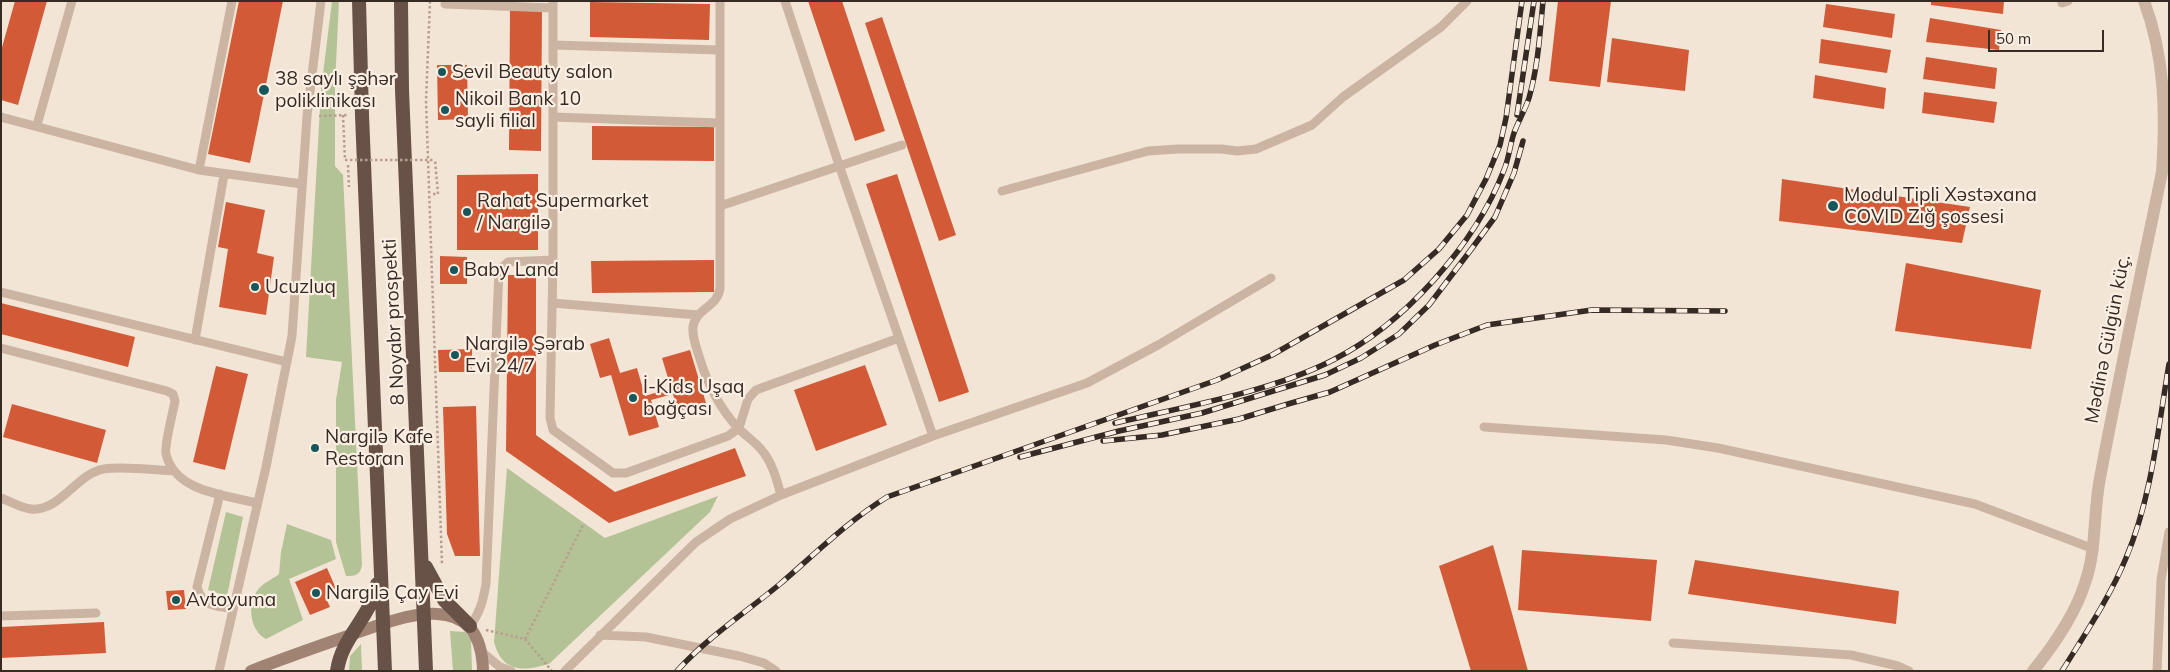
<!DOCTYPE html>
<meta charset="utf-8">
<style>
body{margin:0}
#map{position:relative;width:2170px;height:672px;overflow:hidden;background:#f3e5d6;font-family:Mulish,sans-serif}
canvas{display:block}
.frame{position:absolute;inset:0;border:2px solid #362a25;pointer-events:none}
.scale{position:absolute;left:1988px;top:30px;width:116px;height:22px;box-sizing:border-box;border:2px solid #362a25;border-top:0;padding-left:6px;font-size:15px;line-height:18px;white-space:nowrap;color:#362a25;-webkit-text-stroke:4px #fbefe3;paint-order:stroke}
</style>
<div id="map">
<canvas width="2170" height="672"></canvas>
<div class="frame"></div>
<div class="scale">50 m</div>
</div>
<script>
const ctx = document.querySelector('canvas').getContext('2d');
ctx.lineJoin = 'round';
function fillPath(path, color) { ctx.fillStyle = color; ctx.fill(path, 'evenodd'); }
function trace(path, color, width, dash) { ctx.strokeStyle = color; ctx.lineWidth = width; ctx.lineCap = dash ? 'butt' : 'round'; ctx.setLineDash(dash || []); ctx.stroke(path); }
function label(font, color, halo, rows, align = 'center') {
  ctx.font = font + ' Mulish,sans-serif'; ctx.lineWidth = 4.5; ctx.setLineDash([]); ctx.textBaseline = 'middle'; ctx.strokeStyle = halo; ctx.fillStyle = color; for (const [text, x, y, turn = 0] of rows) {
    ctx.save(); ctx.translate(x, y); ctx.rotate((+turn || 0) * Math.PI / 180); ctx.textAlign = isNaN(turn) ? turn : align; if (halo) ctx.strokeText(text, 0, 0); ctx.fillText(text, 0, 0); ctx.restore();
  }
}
const green = new Path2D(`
 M332,1H339L335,86V166L343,175L362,565C360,575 356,576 346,576L336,542V400L342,362L306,357L321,90Z
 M507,468L605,538L718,496L710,512L549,664C522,672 502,672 494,642Z
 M226,512L243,517L227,596L208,590Z
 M287,524L331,540L336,559L289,579L303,620L266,639C250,631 247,605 257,591C261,584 273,579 279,574L281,552Z
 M450,631L465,632L471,640L472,671H453Z
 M361,644L362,671H349L350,656Z`);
const building = new Path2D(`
 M15,1H47L18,105L1,100V51Z
 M239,1H283L250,163L208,154Z
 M808,1H842L885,131L855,141Z
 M1558,1H1611L1600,87L1549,81Z
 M1931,1H2004L2003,14L1931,5Z
 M590,2L710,4L709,40L590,37Z
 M1826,4L1895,14L1892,38L1823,27Z
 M510,10H542L541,151L509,150Z
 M882,17L956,235L939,241L865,23Z
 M1930,18L2001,30L1999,50L1926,42Z
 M1612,38L1689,50L1685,91L1607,82Z
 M1821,39L1891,50L1887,73L1819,63Z
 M1926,57L1997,68L1995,89L1923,79Z
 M437,65H467L468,119L438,120Z
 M1815,75L1886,88L1884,109L1813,98Z
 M1924,92L1997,102L1994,123L1922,113Z
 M592,126L714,127V161L592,160Z
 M538,174V250H457V175Z
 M897,174L969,392L939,402L866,184Z
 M1782,179L1970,207L1962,243L1779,221Z
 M226,202L265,210L257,253L274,257L266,315L219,307L228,249L218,247Z
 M440,256L467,257V284H440Z
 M714,260V292L592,293L591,261Z
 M1906,263L2041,290L2031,349L1895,331Z
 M508,275H536V435L615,492L735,448L746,476L609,523L506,451Z
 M1,303L135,337L128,367L1,334Z
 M609,338L620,373L637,368L645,396L671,388L662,358L690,350L706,403L678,411L673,394L651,400L659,427L629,436L611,375L600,378L590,344Z
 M472,349V372H439L438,350Z
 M865,365L887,425L816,451L794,390Z
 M216,366L248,374L225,470L193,462Z
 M12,404L106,430L97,463L3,437Z
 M476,406L480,556H455L447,534L443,407Z
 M1493,545L1528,671H1471L1439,566Z
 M1522,550L1657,560L1651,621L1518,610Z
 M1695,560L1899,591L1896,624L1688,594Z
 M327,568L337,591L325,596L330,607L310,615L295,582Z
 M184,590L186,609L168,610L166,591Z
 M104,622L106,653L1,658V627Z`);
const path = new Path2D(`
 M430,1L426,101L442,564
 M343,115L345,160
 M319,116L348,115
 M348,165L349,187
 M433,194H438L435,160
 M486,630L525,639L552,671
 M525,639L584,523`);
const service = new Path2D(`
 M553,1V260L550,418L553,430L613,473H626L728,436L739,428L748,399L756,390L899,338
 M2062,3L2068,1
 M445,4L553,8
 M553,45L719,50
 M1,117L199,170L302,184
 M553,117L719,123
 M37,125L72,1
 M199,170L232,1
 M1002,191L1148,151L1178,149H1222L1237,151L1256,149L1312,125L1343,97L1441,27L1467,1
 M720,206L902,145
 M1,292L287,362
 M552,303L698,315
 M195,340L224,175
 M1,348L167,391L173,394L175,401C173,412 164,446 166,454C175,492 225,495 257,503
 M1484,427L1666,440L1718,448L1975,504L2094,549
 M933,436L1087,383L1158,345L1271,278
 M220,494L197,587C203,607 214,605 233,609
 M781,495L933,436L839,165L785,1
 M1,498C10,501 21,508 31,509C60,512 77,473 104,469C123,466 154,470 174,471
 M1,616L96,613
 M470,626C480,613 483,601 486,584L499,270L508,262L553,260
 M600,635L646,637L739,656L764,663L776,671
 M1673,643L1851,655L1898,666L1909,671
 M483,653L500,667L511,671
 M219,671L266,467L292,336L307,116L321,1
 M565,671L696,542L730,519L781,495C777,481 773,465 764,453C757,443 747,437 739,429C719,408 707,383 699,356C696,346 692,337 693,327C695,309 718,307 720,288V1
 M2157,671L2161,580L2169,532`);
const minor = new Path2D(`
 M2033,671C2054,645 2075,615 2085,583C2097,549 2093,513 2100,478C2119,376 2141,274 2162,172C2166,114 2165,57 2144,1`);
const secondary = new Path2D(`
 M251,671C282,659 313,648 345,637C395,619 481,582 483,671`);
const trunk = new Path2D(`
 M359,1L362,115L385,671
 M401,1L402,90L426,671
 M426,567L444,600L470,626
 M337,671C342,636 370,619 377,584`);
const rail = new Path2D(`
 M1517,115L1534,1
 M1115,423C1183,407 1271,392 1333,360C1404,324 1475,245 1504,170C1509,158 1510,145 1514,133C1518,122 1525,110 1529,98C1538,67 1540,33 1543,1
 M1103,441L1162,435L1239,419L1288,404L1330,392L1435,345L1487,325L1592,310L1725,311
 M1020,457L1119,431L1202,413L1325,375L1361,358L1399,334L1429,305L1470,251L1495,217L1514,173L1523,141
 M677,671C708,637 745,613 780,584C815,554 848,521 887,497L1217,380L1272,355L1404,280L1439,249L1467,215L1486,179L1500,145L1506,118L1522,1
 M2062,671C2085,634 2110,597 2126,558C2152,497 2158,428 2169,364`);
const pathBridge = new Path2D(`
 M345,160H435`);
const markers = [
 [442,72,5,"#17575b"],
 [264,90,6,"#17575b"],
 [445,110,5,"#17575b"],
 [1833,206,6,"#17575b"],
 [467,212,5,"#17575b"],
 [454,270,5,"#17575b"],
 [255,287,5,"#17575b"],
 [455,355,5,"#17575b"],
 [633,398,5,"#17575b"],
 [315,448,5,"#17575b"],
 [316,593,5,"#17575b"],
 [176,600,5,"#17575b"]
];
const poiNames = [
 ["Sevil Beauty salon",452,72],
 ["38 saylı şəhər",275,79],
 ["poliklinikası",275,101],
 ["Nikoil Bank 10",455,99],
 ["sayli filial",455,121],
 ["Modul Tipli Xəstəxana",1844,195],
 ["COVID Zığ şossesi",1844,217],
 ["Rahat Supermarket",477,201],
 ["/ Nargilə",477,223],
 ["Baby Land",464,270],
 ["Ucuzluq",265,287],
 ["Nargilə Şərab",465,344],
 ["Evi 24/7",465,366],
 ["İ-Kids Uşaq",643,387],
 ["bağçası",643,409],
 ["Nargilə Kafe",325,437],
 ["Restoran",325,459],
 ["Nargilə Çay Evi",326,593],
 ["Avtoyuma",186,600]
];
const streetNames = [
 ["8 Noyabr prospekti",394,322,-93],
 ["Mədinə Gülgün küç.",2108,339,-79]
];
fillPath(green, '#b4c395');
fillPath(building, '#d25a36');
trace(path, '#b89e8c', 2.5, [2.5, 2.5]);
trace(service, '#ccb4a2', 9);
trace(minor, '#ccb4a2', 12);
trace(secondary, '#a08373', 12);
trace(trunk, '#685248', 14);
trace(rail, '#362a25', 5.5);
trace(rail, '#fbefe3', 4, [11]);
trace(pathBridge, '#b89e8c', 2.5, [2.5, 2.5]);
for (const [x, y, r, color] of markers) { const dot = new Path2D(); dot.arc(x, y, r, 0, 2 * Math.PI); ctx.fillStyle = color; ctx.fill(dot); trace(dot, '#fbefe3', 2); }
label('19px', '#362a25', '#fbefe3', poiNames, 'left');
label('19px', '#362a25', '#fbefe3', streetNames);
</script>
